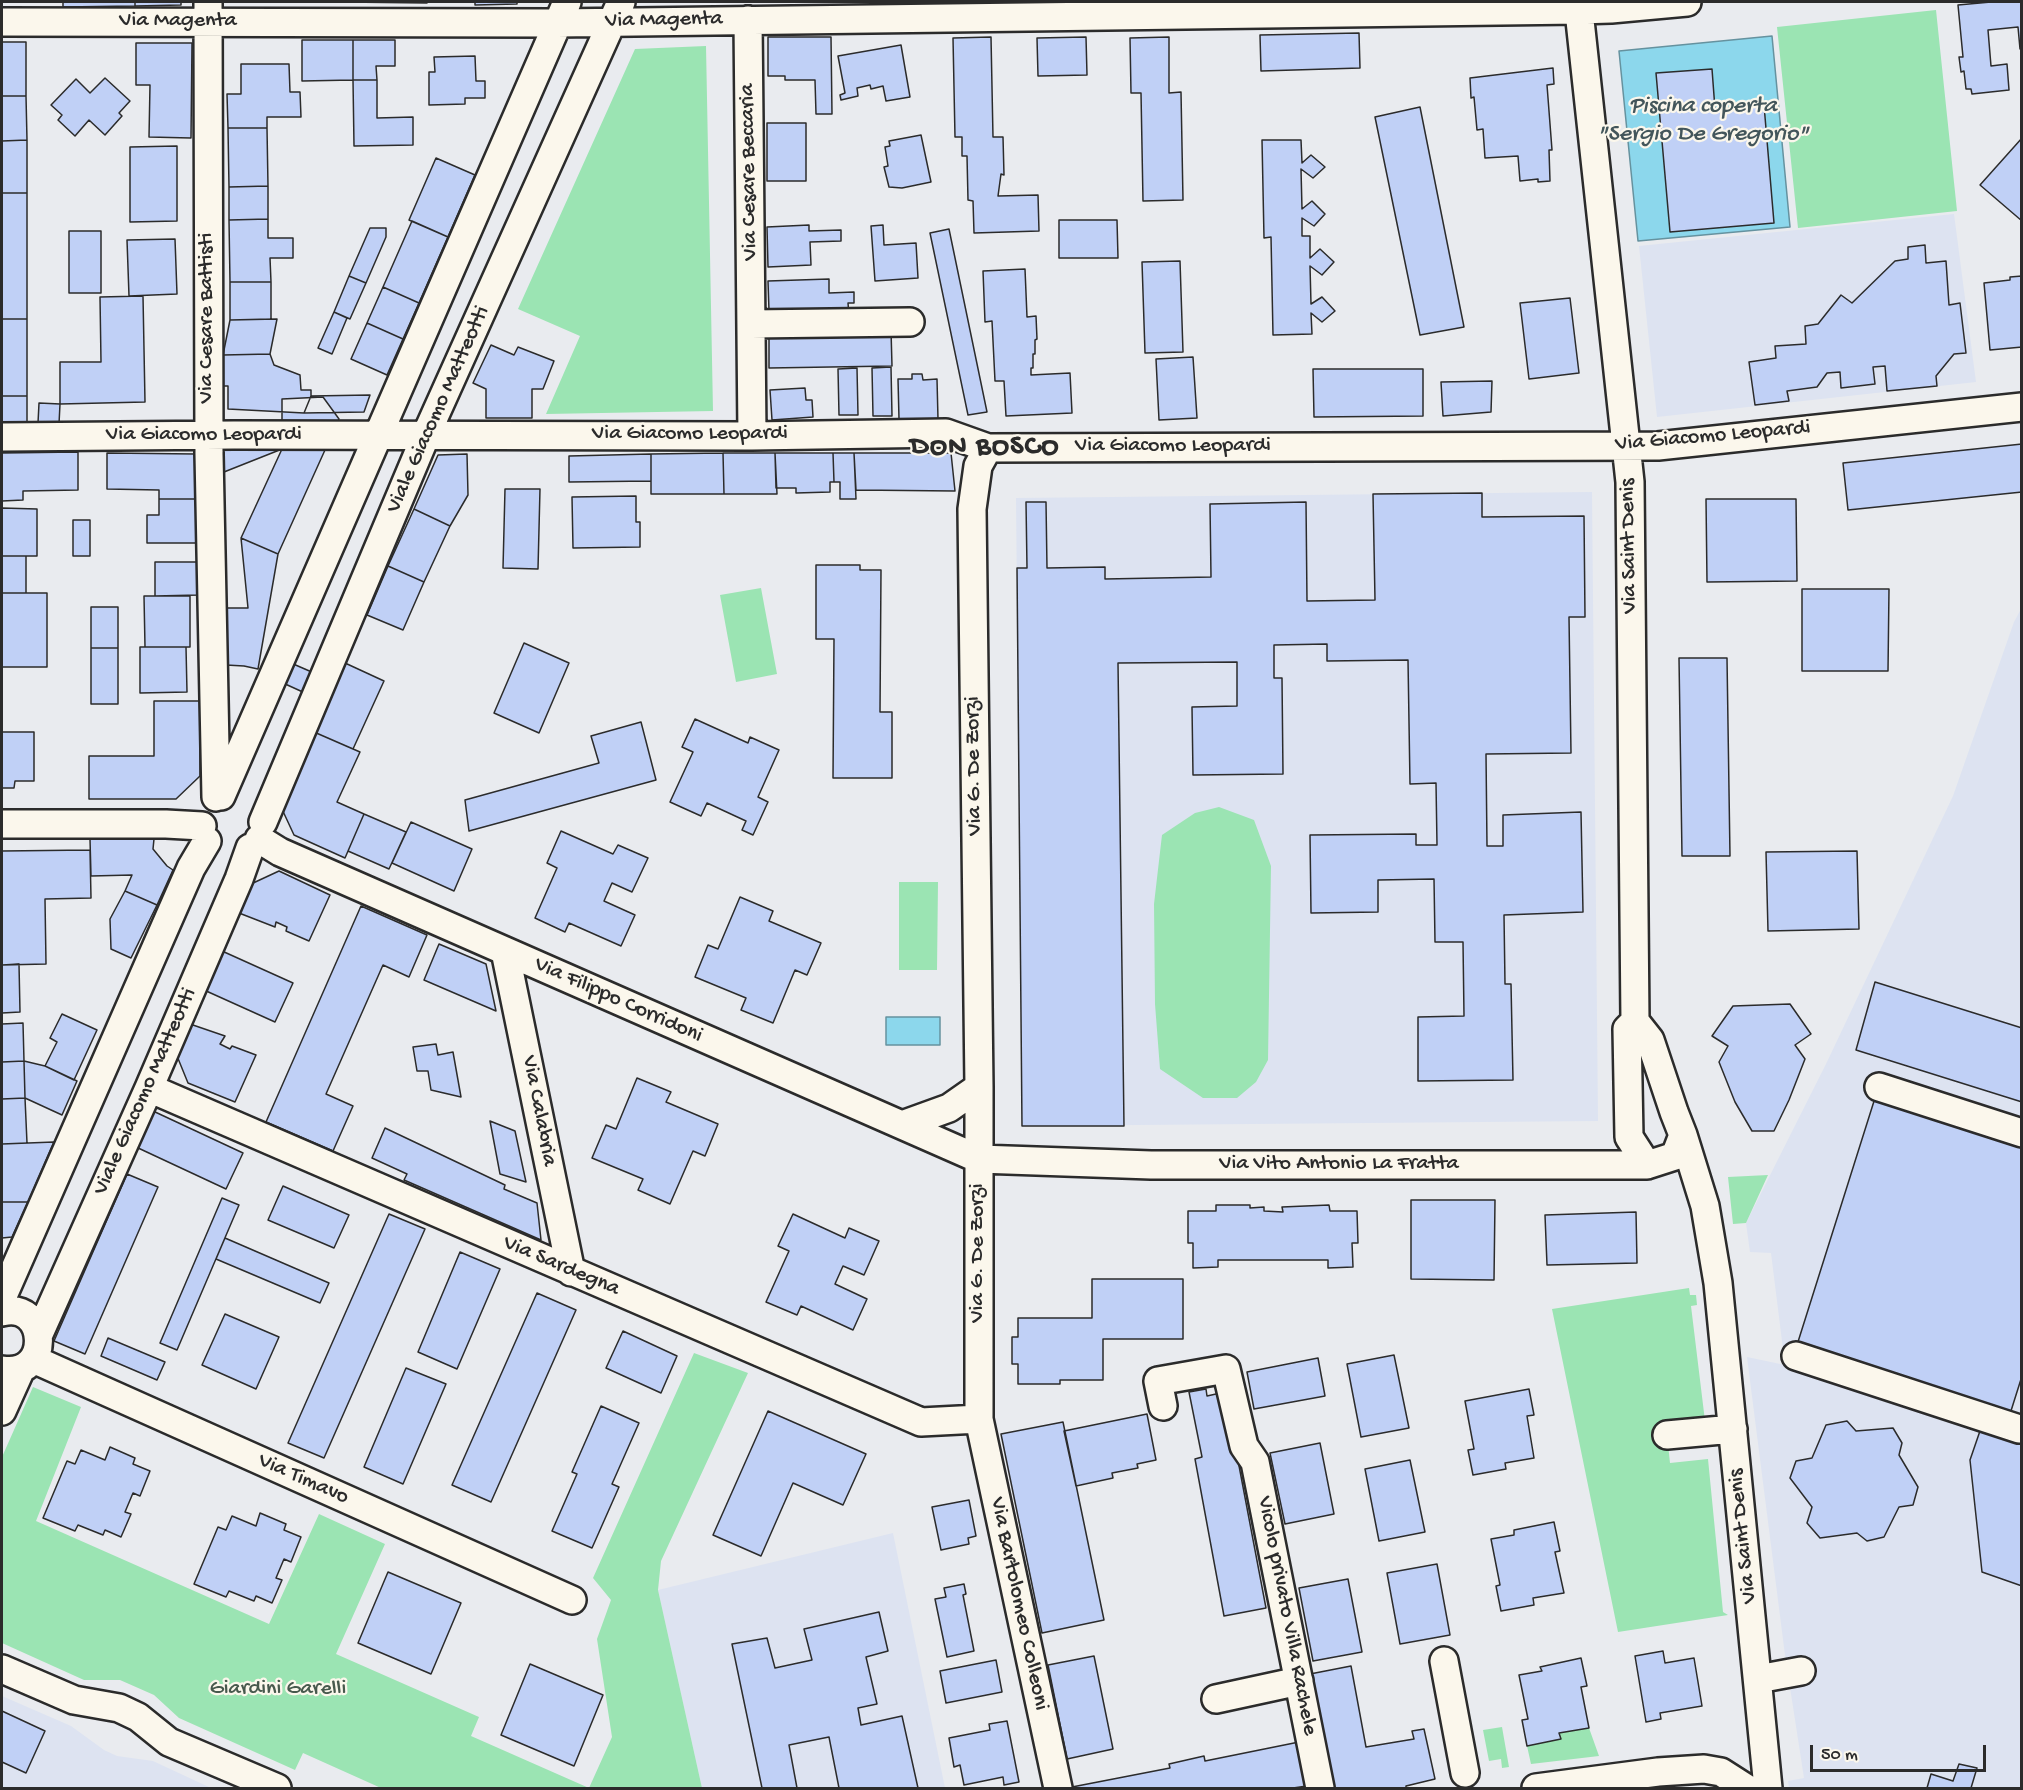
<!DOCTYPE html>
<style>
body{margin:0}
#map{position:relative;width:2023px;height:1790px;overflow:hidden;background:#e9ebef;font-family:"Gochi Hand",sans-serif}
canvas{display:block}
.frame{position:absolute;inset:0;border:3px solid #2b2b2b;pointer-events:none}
.scale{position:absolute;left:1810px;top:1745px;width:176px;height:27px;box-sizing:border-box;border:3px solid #2b2b2b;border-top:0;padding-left:8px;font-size:18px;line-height:21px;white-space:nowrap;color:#2b2b2b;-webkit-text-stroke:4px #fbf7ec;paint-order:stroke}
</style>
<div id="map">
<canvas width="2023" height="1790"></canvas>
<div class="frame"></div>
<div class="scale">50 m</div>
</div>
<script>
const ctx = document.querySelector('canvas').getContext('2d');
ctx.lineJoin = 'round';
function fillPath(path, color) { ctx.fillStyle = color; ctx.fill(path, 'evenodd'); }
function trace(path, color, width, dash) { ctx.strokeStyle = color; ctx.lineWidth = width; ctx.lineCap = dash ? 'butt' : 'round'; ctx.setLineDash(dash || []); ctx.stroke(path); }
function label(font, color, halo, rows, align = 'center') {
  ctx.font = font + ' "Gochi Hand",sans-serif'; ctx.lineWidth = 4.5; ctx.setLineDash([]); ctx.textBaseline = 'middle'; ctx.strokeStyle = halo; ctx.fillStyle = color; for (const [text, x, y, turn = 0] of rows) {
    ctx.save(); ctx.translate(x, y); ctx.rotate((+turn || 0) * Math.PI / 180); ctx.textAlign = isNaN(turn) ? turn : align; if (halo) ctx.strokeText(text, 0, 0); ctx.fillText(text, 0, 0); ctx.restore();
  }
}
const built = new Path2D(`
 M1954,214L1976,382L1657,417L1639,246Z
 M1592,492L1598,1121L1022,1126L1016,498Z
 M2021,609V1788H1789L1788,1781L1804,1778L1785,1655L1747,1357L1785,1365L1771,1253L1750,1252L1746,1223L1826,1064L1953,796L2014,622Z
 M893,1533L945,1788H702L658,1590Z
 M2,1696L71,1726L104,1750L117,1756L153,1761L211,1788H2Z`);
const green = new Path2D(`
 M1936,10L1957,211L1798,228L1777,27Z
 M706,46L713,411L546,414L580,336L518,309L635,49Z
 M761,588L777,674L736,682L720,595Z
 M1219,807L1254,820L1271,866L1268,1060L1256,1082L1237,1098H1203L1160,1069L1155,1004L1154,904L1162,835L1195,813Z
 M899,882H938L937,970H899Z
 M1768,1175L1746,1223L1733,1224L1728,1177Z
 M1689,1288L1690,1295H1696L1697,1305L1691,1306L1705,1421L1667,1435L1670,1463L1708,1459L1723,1612L1728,1615L1618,1632L1552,1309Z
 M694,1353L748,1373L661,1561L658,1590L702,1788H381L303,1753L295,1770L179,1718L154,1695L120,1680H84L2,1643V1457L33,1387L81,1407L36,1521L269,1624L319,1514L385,1544L336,1654L479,1717L471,1736L589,1788L612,1737L597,1639L611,1600L593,1578Z
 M1502,1727L1509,1767L1502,1768L1501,1759L1489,1761L1483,1730Z
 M1589,1728L1599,1756L1531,1764L1527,1746L1560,1739L1559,1733Z`);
const water = new Path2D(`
 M1772,36L1790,227L1638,241L1619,51Z
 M886,1017H940V1045H886Z`);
const building = new Path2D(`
 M63,2H135V6L63,7Z
 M135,2H181V5L135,6Z
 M344,2H427V3Z
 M475,2H517V4L475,5Z
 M1991,2H2022V49H2020L2018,27L1988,30L1991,66L2007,64L2009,90L1972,94L1971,89H1966L1964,71L1961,72L1959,57H1963L1958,5Z
 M1359,33L1360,68L1261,71L1260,35Z
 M768,37H831L832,114H816L815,80H785V76H768Z
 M991,37L993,137H1003L1004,175L1001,174L998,196L1038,195L1039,231L974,233L973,201L968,200L967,156H962V137H955L953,38Z
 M1086,37L1087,75L1038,76L1037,38Z
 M1169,37V93L1181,92L1183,200L1143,201L1141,93H1131L1130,38Z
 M302,40H353V80L302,81Z
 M353,40H395V66H376L377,80H353Z
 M2,42H26V96H2Z
 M136,43H192L191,138L149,137L150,85H136Z
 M901,45L910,97L886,101L883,86L871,89L870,85L857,88L858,96L841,100L840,95L845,93L838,56Z
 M475,56L476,81H485V98H465V104L429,105V72H435L434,57Z
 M241,64H289L290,92H300L301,117H267V128H228L227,94H241Z
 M1553,68L1554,84L1547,85L1552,150H1549L1550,181L1538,182V179L1520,181L1518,156L1485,158L1483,129L1477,130L1474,97L1471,98L1470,78Z
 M1712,69L1715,109L1764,105L1774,223L1670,232L1656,73Z
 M105,78L130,101L119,113L122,116L105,135L89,120L75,136L58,120L62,115L51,105L76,79L90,93Z
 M353,80H377V118L413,117V145L354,146Z
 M2,96H26L27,140L2,141Z
 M1420,107L1464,327L1420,335L1375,117Z
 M767,123H806V181H767Z
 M228,128H267L268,186L229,187Z
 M921,135L931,182L902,188L889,187L884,167L888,166L885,147L890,146L889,141Z
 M2022,138V221L1980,185Z
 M27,140V193H2V141Z
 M1262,140H1301L1302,163L1311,155L1325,167L1313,178L1301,169L1302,209L1312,201L1325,214L1314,226L1302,218V236H1310V258L1320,249L1334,262L1322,275L1310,266L1311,304L1322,297L1335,311L1322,322L1311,313L1312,334L1273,335L1271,237L1264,238Z
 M177,146V221L130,222V147Z
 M436,158L475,175L448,237L409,220Z
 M268,186V219L229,220V187Z
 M2,193H27V319H2Z
 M268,219V238H293V258H270L271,282H230L229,220Z
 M1059,220H1117L1118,258H1059Z
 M412,221L448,237L419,303L383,287Z
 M809,225V231L841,230V241L810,242L811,265L768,267L767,227Z
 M883,225L884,245L916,243L918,278L875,281L871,226Z
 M370,228H386V237L366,283L349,276Z
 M949,229L987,412L968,415L930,233Z
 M69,231H101V293H69Z
 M175,239L177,294L129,296L127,240Z
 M1925,245L1926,263L1946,261L1949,305L1960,303L1966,353L1954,354L1936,376L1937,386L1887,391L1885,366L1873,367L1875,384L1841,388L1840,372L1827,373L1817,387L1787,391L1789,401L1755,405L1749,362L1776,358L1775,346L1806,344L1805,326L1818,324L1841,295L1852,303L1895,261L1908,259V247Z
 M1180,261L1183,352L1145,353L1142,262Z
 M1025,269L1027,317L1036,316L1037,339L1035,340V354H1033V368H1031V375L1070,373L1072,413L1006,416L1004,381H995L992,321L985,322L983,271Z
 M349,276L366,283L350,319L334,312Z
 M2022,276V347L1990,350L1984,283L2010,280V277Z
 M829,279V293L854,292V303H848L849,315L769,311L768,281Z
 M230,282H271V319L230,320Z
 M383,287L419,303L403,339L367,323Z
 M143,296L145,402L60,404V362H101L100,297Z
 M1570,298L1579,373L1529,379L1520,303Z
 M334,312L347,318L332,354L318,348Z
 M2,319H27V396H2Z
 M277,319L270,354L223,355L230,320Z
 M367,323L403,339L387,375L351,359Z
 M891,330L892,366L769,368V332Z
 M491,345L514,355L518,347L554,361L543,389H532V418H486V389L473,383Z
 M270,354L274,365L300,375L301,390H311V396L304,413L228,409V386H223V355Z
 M1193,357L1197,418L1159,420L1156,359Z
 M891,367L892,416H873L872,368Z
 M857,368L858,415H839L838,369Z
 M1313,369H1423V416L1314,417Z
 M912,374H922L923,380L937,379L938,419H899L898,379H912Z
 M1492,381L1491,412L1443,416L1441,382Z
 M805,388L806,400H812L813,417L772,420L770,390Z
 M370,395L364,412L304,413L311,396Z
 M2,396H27V424H2Z
 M323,397L339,419L278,554L241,538L282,449V399Z
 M39,403L60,404L59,424L38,423Z
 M223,430L282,432V449L224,472Z
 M2022,444V492L1848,510L1843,463Z
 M78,452V490L23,491V500L2,501V453Z
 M107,453L196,454V499H159V490L107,489Z
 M723,453H775L777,494H724Z
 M723,453L724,494H651V454Z
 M775,453H833L834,482H830V492L796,493V488H776Z
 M833,453H854L856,499H840V482H834Z
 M854,453H951L955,491L856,490Z
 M467,454L468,495L450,526L414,509L438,455Z
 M651,454V481L569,482V456Z
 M505,489H540L538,569L503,568Z
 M1482,493V517L1584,516L1585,617H1569L1571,753L1486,754L1487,846H1503V815L1581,812L1583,912L1504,915L1505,984H1511L1513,1080L1418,1081V1017L1464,1016L1463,942H1435L1434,879L1378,880V912L1311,913L1310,835L1416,834V845H1437L1436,783L1410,784L1408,660L1327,661V644L1274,645V678H1282L1283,774L1193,775L1192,707L1237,706V662L1118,663L1124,1126H1022L1017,568H1027L1026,502H1046L1047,568L1105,567V579L1211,577L1210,504L1306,502L1307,601L1375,600L1373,494Z
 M636,496V522H640V547L573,548L572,497Z
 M159,499H196V543H147V515H159Z
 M1706,499H1796L1797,581L1707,582Z
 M2,508L37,509V556H2Z
 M414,509L450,526L424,582L388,566Z
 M73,520H90V556H73Z
 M241,538L278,554L258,669L244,666L226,665L224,608H248Z
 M2,556H26V593H2Z
 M155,562H199V595L155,596Z
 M816,565H860V570H881L880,712H892V778H833L834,639H816Z
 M388,566L424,582L403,630L367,615Z
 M1802,589H1889L1888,671H1802Z
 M2,593H47V667H2Z
 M144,596H190V647H145Z
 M91,607H118V648H91Z
 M524,643L569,663L539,733L494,713Z
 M140,647H186L187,692L140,693Z
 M91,648H118V704H91Z
 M1679,658H1727L1730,856H1682Z
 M291,663L314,673L305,693L283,683Z
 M345,663L384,681L353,749L314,732Z
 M154,701H200V776L176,799H89V756H154Z
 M695,719L748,743L750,737L779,750L758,797L768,802L753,835L742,830L746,821L707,803L701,816L670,802L693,752L682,747Z
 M641,722L656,780L469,831L465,800L599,763L591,736Z
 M2,732H34V781H15L14,788H2Z
 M314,732L360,752L337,802L364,814L345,858L294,835L281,807Z
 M364,814L406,832L389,869L348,851Z
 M411,822L472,849L454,891L392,863Z
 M561,831L613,854L618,845L648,858L632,892L612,883L604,901L635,915L621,946L569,923L565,932L535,918L557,868L547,863Z
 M90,839H154L153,849L167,866L173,870L157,905L125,891L132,875L91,876Z
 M90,850L91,898L45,899L46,964L2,965V851Z
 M1857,851L1859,929L1768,931L1766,852Z
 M279,871L330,895L309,941L286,931L287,927L276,922L275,927L239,913L251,884Z
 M125,891L157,905L131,958L111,949L110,919Z
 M740,897L773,911L769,921L821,943L807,975L795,970L773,1023L741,1010L746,998L695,977L708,945L718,949Z
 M361,906L427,935L409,977L383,965L326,1094L353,1106L333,1151L266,1122Z
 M439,944L486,964L496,1011L424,980Z
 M222,951L293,983L275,1022L204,990Z
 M19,964L20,1012L2,1013V965Z
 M1875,982L2022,1028V1102L1856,1050Z
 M1790,1004L1811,1034L1795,1045L1805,1059L1789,1100L1774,1131H1752L1735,1102L1719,1062L1728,1046L1712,1036L1733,1006Z
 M62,1014L97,1030L74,1080L45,1066L57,1042L50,1038Z
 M23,1023L24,1061L2,1062V1024Z
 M190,1024L225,1036L220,1044L230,1049L232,1046L256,1055L235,1102L188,1083L177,1056Z
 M436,1044L438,1055L453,1052L461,1097L431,1090L428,1071H417L413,1047Z
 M24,1061L25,1098L2,1099V1062Z
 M24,1061L45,1066L77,1081L62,1115L25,1098Z
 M637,1078L671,1092L666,1102L718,1124L705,1156L693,1151L670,1204L638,1190L643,1179L592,1158L606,1125L616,1129Z
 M25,1098L27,1143L2,1144V1099Z
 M1875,1098L2022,1145V1376L2010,1414L1797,1345Z
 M153,1111L243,1153L226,1189L136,1147Z
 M490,1121L515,1131L526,1182L500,1174Z
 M385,1128L505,1185L504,1189L537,1203L541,1240L404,1180L407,1174L372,1158Z
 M54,1142L28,1202H2V1144Z
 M127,1174L158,1187L85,1354L54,1341Z
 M283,1186L349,1215L334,1248L268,1220Z
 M222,1198L239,1205L177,1350L160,1343Z
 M1411,1200H1495L1494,1280L1411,1279Z
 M2,1202H28L12,1237L2,1238Z
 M1216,1205H1250V1208L1264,1207V1211L1283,1212L1282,1207L1329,1205L1330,1211H1357L1358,1243H1352L1353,1267L1328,1268V1260H1218V1267L1193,1268V1243H1188V1211H1216Z
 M1636,1212L1637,1263L1547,1265L1545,1215Z
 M389,1214L425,1229L324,1458L288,1443Z
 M793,1214L845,1238L849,1228L879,1241L864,1275L843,1266L835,1284L867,1299L853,1330L801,1306L797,1315L766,1302L789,1251L778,1246Z
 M225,1238L329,1283L320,1303L216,1259Z
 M460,1252L500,1269L457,1369L418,1352Z
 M1092,1279H1183V1339H1103V1380H1060V1384H1018V1364H1012V1337H1018V1318H1092Z
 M537,1293L576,1310L491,1502L452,1485Z
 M225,1314L279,1337L256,1389L202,1365Z
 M623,1331L677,1356L661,1393L606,1368Z
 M108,1338L165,1362L157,1380L101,1356Z
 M1394,1355L1409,1428L1361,1437L1347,1364Z
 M1318,1358L1325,1396L1254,1409L1247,1372Z
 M406,1368L446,1384L403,1484L364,1467Z
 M1206,1389L1207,1396L1225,1392L1266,1608L1224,1616L1195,1459L1202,1457L1189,1392Z
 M1529,1389L1534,1415L1527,1416L1534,1458L1505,1463L1506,1469L1473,1475L1468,1450L1474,1449L1465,1401Z
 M601,1406L639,1423L612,1484L619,1487L592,1548L552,1531L577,1474L572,1472Z
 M768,1411L866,1454L843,1505L793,1483L761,1556L713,1535Z
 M1147,1414L1156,1460L1137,1464L1138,1468L1112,1473L1113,1478L1076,1486L1064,1431Z
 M1847,1421L1856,1431L1893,1428L1902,1443L1899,1455L1918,1487L1913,1505L1899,1507L1884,1537L1867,1541L1857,1533L1820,1538L1807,1523L1812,1507L1790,1478L1796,1461L1812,1458L1826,1425Z
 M1063,1422L1104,1620L1042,1633L1001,1434Z
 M1981,1428L2022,1441V1586L1982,1572L1970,1460Z
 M1320,1443L1334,1514L1285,1524L1270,1453Z
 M110,1447L135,1458L133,1464L150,1471L140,1496L133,1493L125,1512L131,1514L121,1537L105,1530L103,1535L78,1525L75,1531L43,1518L67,1461L75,1464L81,1450L105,1460Z
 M1410,1460L1425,1532L1379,1541L1365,1469Z
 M969,1500L976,1536L968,1538L969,1544L941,1550L932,1507Z
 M260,1513L286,1524L284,1530L301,1537L291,1562L284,1559L276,1578L282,1580L272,1603L256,1596L254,1601L229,1591L226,1597L194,1584L218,1527L226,1530L232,1516L256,1526Z
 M1554,1522L1560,1551L1555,1552L1564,1593L1533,1598L1534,1605L1501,1611L1496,1586L1500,1585L1491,1539L1514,1535V1530Z
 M1437,1564L1450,1635L1400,1644L1387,1573Z
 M388,1572L461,1603L431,1674L358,1643Z
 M1348,1579L1362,1652L1313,1661L1299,1588Z
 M964,1584L966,1594L963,1595L974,1651L947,1657L935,1599L946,1597L944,1588Z
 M879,1612L888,1651L866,1657L877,1704L858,1708L861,1725L902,1716L918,1788H839L829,1737L789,1745L797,1788H762L732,1644L767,1638L775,1668L812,1660L804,1629Z
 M1663,1651L1665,1663L1694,1658L1702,1706L1660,1713L1661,1719L1646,1722L1635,1656Z
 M1094,1656L1113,1749L1067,1759L1048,1665Z
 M1581,1658L1587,1686L1581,1687L1589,1728L1559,1733L1561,1739L1527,1746L1522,1720L1528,1719L1519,1675L1542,1671L1540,1667Z
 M996,1660L1002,1692L946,1703L940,1671Z
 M530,1664L603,1695L574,1766L501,1735Z
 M1351,1666L1366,1747L1414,1739L1412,1731L1424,1729L1435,1779L1406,1786V1788H1333L1310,1674Z
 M2,1711L45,1731L26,1773L2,1762Z
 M1007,1721L1019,1782L1004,1785L1003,1777L964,1785L960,1765L954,1767L949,1738L990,1730L989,1724Z
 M1299,1742L1307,1786L1293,1788H1073L1072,1787L1170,1768L1169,1764L1204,1756L1205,1761Z
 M1959,1764L1977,1768L1971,1788H1974H1927L1931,1774L1953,1781Z`);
const minor = new Path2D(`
 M208,2L209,454L216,797
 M1578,2L1630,482L1635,1021
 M748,20L752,436
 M2,22L557,23L1579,10L1611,9L1687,2
 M751,324L910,322
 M2,437L234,435L752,436L946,433L988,448L1658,446L2022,407
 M988,448L978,466L972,509L979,1087V1419L1058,1788
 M221,796L567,2
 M263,822L426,435L621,2
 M2,824H166L202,826
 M259,839L280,852L979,1159L1151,1165H1647L1675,1156L1683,1135
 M505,951L571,1272
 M1635,1021L1650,1040L1674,1112L1683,1135L1705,1206L1718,1283L1768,1788
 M1635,1021L1627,1029L1629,1137L1647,1165
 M1879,1087L2022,1133
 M149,1088L921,1422L979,1419
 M902,1125L949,1108L979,1087
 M2,1298L191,868L207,841
 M2,1312C48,1300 53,1378 2,1370
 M39,1334L149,1088L239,879L250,848
 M1796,1356L2019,1429
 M33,1359L572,1600
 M1163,1406L1158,1381L1226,1369L1244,1446L1255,1462L1320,1788
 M2,1411L21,1369
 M1667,1435L1733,1429
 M1444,1661L1465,1773
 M2,1669L74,1700L119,1708L138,1717L169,1742L277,1788
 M1758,1679L1801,1671
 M1216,1699L1299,1681
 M1536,1788L1658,1772L1704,1769L1721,1772L1746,1788`);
const streetNames = [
 ["Via Magenta",664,21,-1],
 ["Via Magenta",178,22],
 ["Via Cesare Beccaria",750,172,-91],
 ["Via Cesare Battisti",208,318,-90],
 ["Viale Giacomo Matteotti",439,410,-66],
 ["Via Giacomo Leopardi",690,435],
 ["Via Giacomo Leopardi",204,436],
 ["Via Giacomo Leopardi",1713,437,-5],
 ["Via Giacomo Leopardi",1173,447],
 ["Via Saint Denis",1630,546,-91],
 ["Via G. De Zorzi",975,766,-91],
 ["Via Filippo Corridoni",618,1001,24],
 ["Viale Giacomo Matteotti",146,1092,-66],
 ["Via Calabria",538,1111,79],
 ["Via Vito Antonio La Fratta",1339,1165],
 ["Via G. De Zorzi",979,1253,-90],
 ["Via Sardegna",561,1267,23],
 ["Via Timavo",303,1480,24],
 ["Via Saint Denis",1744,1536,-96],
 ["Via Bartolomeo Colleoni",1018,1604,78],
 ["Vicolo privato Villa Rachele",1286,1616,79]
];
const parkNames = [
 ["Giardini Garelli",278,1690]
];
const waterNames = [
 ["Piscina coperta",1703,107],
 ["\"Sergio De Gregorio\"",1703,135]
];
const districtNames = [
 ["DON BOSCO",985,449]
];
fillPath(built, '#dde3f1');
fillPath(green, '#9be4b3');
fillPath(water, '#8cd7ec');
trace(water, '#65929f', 1.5);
fillPath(building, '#c0d0f6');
trace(building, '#2b2b2b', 1.5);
trace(minor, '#2b2b2b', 32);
trace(minor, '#fbf7ec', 27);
label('22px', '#2b2b2b', '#fbf7ec', streetNames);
label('22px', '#47594d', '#fbf7ec', parkNames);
label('italic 24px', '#43565b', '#fbf7ec', waterNames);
ctx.letterSpacing = '1.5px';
label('bold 28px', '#2b2b2b', '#fbf7ec', districtNames);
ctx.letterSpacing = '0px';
</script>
